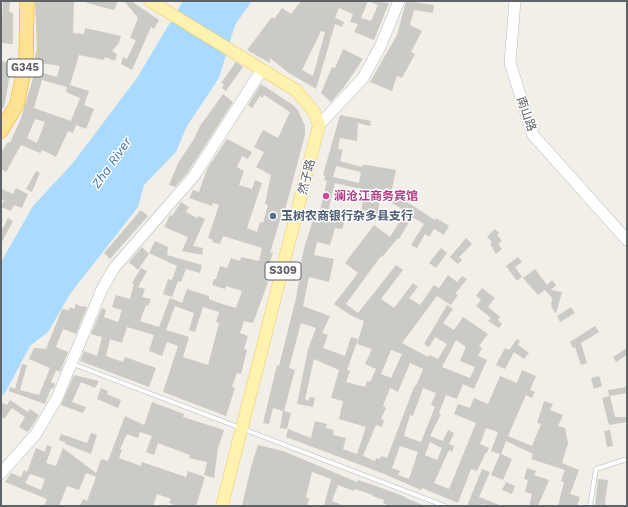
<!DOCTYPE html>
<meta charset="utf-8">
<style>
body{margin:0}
#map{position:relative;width:628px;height:507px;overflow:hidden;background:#f1efe8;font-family:"Work Sans",sans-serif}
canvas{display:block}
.frame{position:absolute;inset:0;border:2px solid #5f6368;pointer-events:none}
</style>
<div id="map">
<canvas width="628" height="507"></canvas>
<div class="frame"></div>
</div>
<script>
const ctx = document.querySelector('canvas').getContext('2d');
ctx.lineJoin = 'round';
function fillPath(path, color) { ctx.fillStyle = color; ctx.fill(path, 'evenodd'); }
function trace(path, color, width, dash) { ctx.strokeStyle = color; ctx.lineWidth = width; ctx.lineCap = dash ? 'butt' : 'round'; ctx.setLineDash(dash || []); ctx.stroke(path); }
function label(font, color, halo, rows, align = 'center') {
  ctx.font = font + ' "Work Sans","Noto Sans SC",sans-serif'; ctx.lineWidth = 3; ctx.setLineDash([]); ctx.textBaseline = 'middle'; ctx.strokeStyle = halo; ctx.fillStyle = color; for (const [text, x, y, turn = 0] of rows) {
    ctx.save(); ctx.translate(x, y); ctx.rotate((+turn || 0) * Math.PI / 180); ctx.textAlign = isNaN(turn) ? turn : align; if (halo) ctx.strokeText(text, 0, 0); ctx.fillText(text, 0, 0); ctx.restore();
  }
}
const water = new Path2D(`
 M183,1H252L235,25L219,78L187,126L176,152L144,185L138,207L70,294L48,332L30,346L5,393L1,396V262L33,206L72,164L137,78Z`);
const building = new Path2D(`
 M3,1H10L9,12L13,13V44L1,43Z
 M35,1H74L73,33L84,34L85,28L121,36L119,43L112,51L117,54L115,61L105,57L104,60L79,55L70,85L89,91L84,105L94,109L86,129L76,125L73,133L68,131L56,157L42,150L40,153L21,145L6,172L1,169V153L8,142L10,143L21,118L33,78V70L57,77L60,66L34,62L37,48ZM42,80L67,87L66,92L80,98L71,121L34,108ZM35,119L45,122L37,143L27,138Z
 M87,1H118L114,10L87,3Z
 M124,1H131L159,20L154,29L151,27L132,70L121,64L123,57L127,59L136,40L130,38L138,18Z
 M301,1H368L361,18L371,21L378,5L368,1L389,3L374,40L354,32L358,24L350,22L353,14L339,8L335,18L344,22L342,27L335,24L316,89L289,73L270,58V63L247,50L272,17L274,19L282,8L291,14ZM321,31L325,32L313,76L302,70Z
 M406,1L434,5L433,13L414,10L410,25L422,31L411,52L415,54L402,78L397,76L392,91L370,82L397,35Z
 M343,49L363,59L344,87L331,102L321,93L332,67L335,68Z
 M1,61L12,63L4,108H1Z
 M236,62L243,67L226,91L222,88L224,84L221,83Z
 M261,84L293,105L298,110L305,126V135L285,210H283L270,253L273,252L265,280L268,281L266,288L253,323L244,321L240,333L248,336L244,349L247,350L241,374L237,373L232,387L235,388L226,416L163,392L178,346L167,342L162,356L149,351L154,335L127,327L122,343L110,339L106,356L123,362L125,357L156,368L149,387L80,361L84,351L97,356L102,337L91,334L102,308L106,310L104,317L118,322L122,310L112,307L116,295L130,299L134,284L132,283L141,268L147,271L138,287L145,289L142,297L151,299L148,306L146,305L140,321L159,327L170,298L182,303L187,289L209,296V299L219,303L236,308L242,291L226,286L225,289L212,285L214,279H216L220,266L227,268L231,258L240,261L241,257L259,261L262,248L223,236L220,244L212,242L213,240L208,238L219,205L213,203L212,206L189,198L193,190L199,192L207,169L227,139L252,152L248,159L242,156L237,167L244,171L239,185L252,189L255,180L262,183L247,228L257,232L260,222L263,223L268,205L265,204L271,175L256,167L264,152L254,147L263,130L278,138L290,112L264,95L262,98L260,96L252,108L248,105ZM175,306L194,313L189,330L195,332L203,307L219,312L216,322L219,323L208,365L183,357L189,337L166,330Z
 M223,94L233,102L188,172L175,187L169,185L178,163L194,139L200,126Z
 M340,115L371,121L370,126L358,123L357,141L340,138L338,149L343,150L340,161L362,167V165H367L396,170L391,194L381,192L377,218L366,217L367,212H361L365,190L335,183L327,216L345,221L342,229L335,228L330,245L317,242L314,255L334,259L329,282L309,277L303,306L330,316L322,333L328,335L323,348L345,356L351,337L358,339L347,370L350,371L346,382L365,387L367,381L370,382L376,369L365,364L372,349L357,344L364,321L350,315L334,304L358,273L345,263L374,225L390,237L405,213L404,210L392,203L396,195L435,220L436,218L449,226L444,235L434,229L429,237L425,234L417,248L411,245L424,224L412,217L399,239L398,238L382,257L381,256L346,304L358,313L396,265L403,270L381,299L394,308L413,283L418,287L409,298L420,305L434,285L439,288L448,275L457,282L462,276L467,279L455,294L458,295L451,305L437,296L402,343L428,357L430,355L438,359L447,344L435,337L429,347L424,344L447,305L453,309L443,323L454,330L463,317L488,334L479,346L482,348L478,356L487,360L474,389L463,384L457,399L446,395L439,413L441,414L430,436L443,441L448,430L454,433L449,444L454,446L452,452L449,450L434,483L449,489L476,423L454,414L458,404L470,408L474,398L488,404L500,376L517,383L522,370L536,376L530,390L535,392L532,398L526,395L508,436L532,446L541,424L537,423L544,401L553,404L550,410L563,415L558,426L565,428L568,443L562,463L579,470L570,494L580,497L577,506H558L564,482L561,481L565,470L531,459L533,454L506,441L501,454L512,459L503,480L491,475L500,454L491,451L498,432L486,428L480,444L489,448L487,453L486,452L477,471L471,469L458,503L422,488L421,490L382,473L286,437L288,429L311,438L315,421L327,424L326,428L334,430L333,435L346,438L343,449L357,454L366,427L339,419L343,401L331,398L339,370L314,359L305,399L308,401L310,397L315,398L313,407L297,404L308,349L316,328L301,323L289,368L295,370L284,411L291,413L287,429L280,428L283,411L273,408L269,424L263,423L277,365L279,366L296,298L300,275H298L305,245L315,214L319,215L327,181L324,180L325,176L323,175ZM336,166L361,172L359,183L333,177ZM456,340L466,347L460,361L475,367L470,378L442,367ZM391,350L402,354L391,378L381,374ZM410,363L423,369L417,384L414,387L387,458L381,456L380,459L376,458L375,461L363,456L376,425L382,427L384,420L381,419L386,408L383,406L390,388L398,392ZM423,388L436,393L431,405L435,407L421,442L404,436L410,415L413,416ZM430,442L442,448L437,460L425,455ZM400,446L418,452L409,479L398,475L400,471L392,468Z
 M36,171L40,173L32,192L26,189Z
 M16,188L28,194L22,208L14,205L11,211L1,207L4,200L1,199V189L13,194Z
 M181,202L189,207L186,212L197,218L198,216L205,219L193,246L203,248L202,255L182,251L188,237L164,227L170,215L172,216Z
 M140,211H142L148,216L110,259L104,253Z
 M8,218L13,221L1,244V227L3,228Z
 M495,229L499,233L497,235L502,241L498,244L502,249L496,254L490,244L492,242L487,237Z
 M466,238L472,244L459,257L462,260L458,264L450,257Z
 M155,241L168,247L167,255L202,265L200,273L186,269L181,282L178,281L172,297L163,294L168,279L172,280L177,266L149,253Z
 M142,247L149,254L138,270L129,262Z
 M441,248L447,253L436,268L429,263Z
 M518,257L522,262L515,267L522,277L517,281L506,266Z
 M535,269L547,285L552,280L556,285L551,290L562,292L556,314L551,306L552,298L545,290L538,295L523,278Z
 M482,288L495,298L488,307L500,317L498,320L502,324L499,328L488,321L491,318L476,306L481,300L476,296Z
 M76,304L83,307L84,306L87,307L76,334L63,329L56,347L68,352L60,372L56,370L51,382L55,384L53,389L51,388L45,404L9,391L10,387L15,389L22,364L27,365L20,390L39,395L50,368L29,359L34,348L46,349L62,309L69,310L70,307L74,309Z
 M571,307L575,313L560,322L557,316Z
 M595,326L599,332L581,343L587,363L581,365L575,347L573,348L570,342Z
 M517,339L520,341L518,345L529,353L524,359L514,352L505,369L496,365L505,348L509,350Z
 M627,348V355L616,362L613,357Z
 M74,375L99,381L95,388L81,382L72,402L86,407L83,413L61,405Z
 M599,376L602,386L594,389L591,378Z
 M627,387V393L609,396L608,390Z
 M101,388L108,391L107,394L121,400L118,408L97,399Z
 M610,396L615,417H627V422L609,425L602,398Z
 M10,400L28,412L30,409L39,415L28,432L19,427L25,417L12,408L4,419L1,417V406L3,403L7,405Z
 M152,402L184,414L183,417L224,430L218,448L214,478L204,475L207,462L189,458L190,455L158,443L154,455L146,452L152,436L140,432L138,438L127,434L120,449L122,450L119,458L141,466L142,462L186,477L188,471L205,477L196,506H177L169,503L171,499L157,494L153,506H80L83,499L87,501L96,477L86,473L79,490L67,486L59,506H44L47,499L5,482L11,473L21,477L24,470L27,472L36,448L45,452L47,445L52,447L46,463L56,466L63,448L96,473L101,459L108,461L125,416L144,425ZM30,474L45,479L41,490L25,483Z
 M610,430L613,446L607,447L604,431Z
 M91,433L97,435L91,454L65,444V442L59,440L61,434L87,443Z
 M258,445L283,451L357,482L358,480L376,486L406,497V498L425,506H389L383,503L384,500L372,496L373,495L355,489L354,491L338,485L332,501L345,506H324L331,479L312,472L306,497L309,499L307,506H242L251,467Z
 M527,468L536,471L534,475L549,480L538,506H529L532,494L525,492L528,480L524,479Z
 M482,469L490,472L479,497L502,506H488L482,504L481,506H467Z
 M598,479L608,480L605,502L606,506H595Z
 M506,482L515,486L512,494L502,490Z`);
const lane = new Path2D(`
 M73,364L445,506
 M590,506L596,469L627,459`);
const secondary = new Path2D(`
 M515,1L510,63L533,135L627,240
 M319,125L363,78L380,47L399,1
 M1,473L36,434L57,398L102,289L114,268L194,176L261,71`);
const primary = new Path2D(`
 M150,1L297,91L314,112L319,125L222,506`);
const highway = new Path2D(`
 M1,131L17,104L26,60L27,1`);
const markers = [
 [326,196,4,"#d1479c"],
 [273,216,4,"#5c6f8a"]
];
const shields = [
 [25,68,36],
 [283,271,36]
];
const shieldNames = [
 ["G345",25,68],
 ["S309",283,271]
];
const streetNames = [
 ["南山路",526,114,71],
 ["然子路",307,177,-76]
];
const hotelNames = [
 ["澜沧江商务宾馆",334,196]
];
const serviceNames = [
 ["玉树农商银行杂多县支行",281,216]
];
const waterNames = [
 ["Zha River",112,163,-55]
];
fillPath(water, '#aadaff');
fillPath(building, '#cccac5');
trace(lane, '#b5b8bc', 5);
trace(secondary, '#b6babf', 12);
trace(primary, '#f2c960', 13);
trace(highway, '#f9ab00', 15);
trace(lane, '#fff', 4);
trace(secondary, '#fff', 11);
trace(primary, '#fff2af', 12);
trace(highway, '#fde293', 14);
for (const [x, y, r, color] of markers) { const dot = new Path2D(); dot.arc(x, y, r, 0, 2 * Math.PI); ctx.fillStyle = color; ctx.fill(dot); trace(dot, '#fff', 1.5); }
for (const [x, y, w] of shields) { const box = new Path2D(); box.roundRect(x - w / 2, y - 9, w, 18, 3); ctx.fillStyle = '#fff'; ctx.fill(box); trace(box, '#5f6368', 1); }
label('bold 11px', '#5f6368', null, shieldNames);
label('12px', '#5f6368', '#fff', streetNames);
label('bold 12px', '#b23c85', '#fff', hotelNames, 'left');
label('bold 12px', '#4e5e75', '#fff', serviceNames, 'left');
label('italic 13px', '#4174aa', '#fff', waterNames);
</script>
